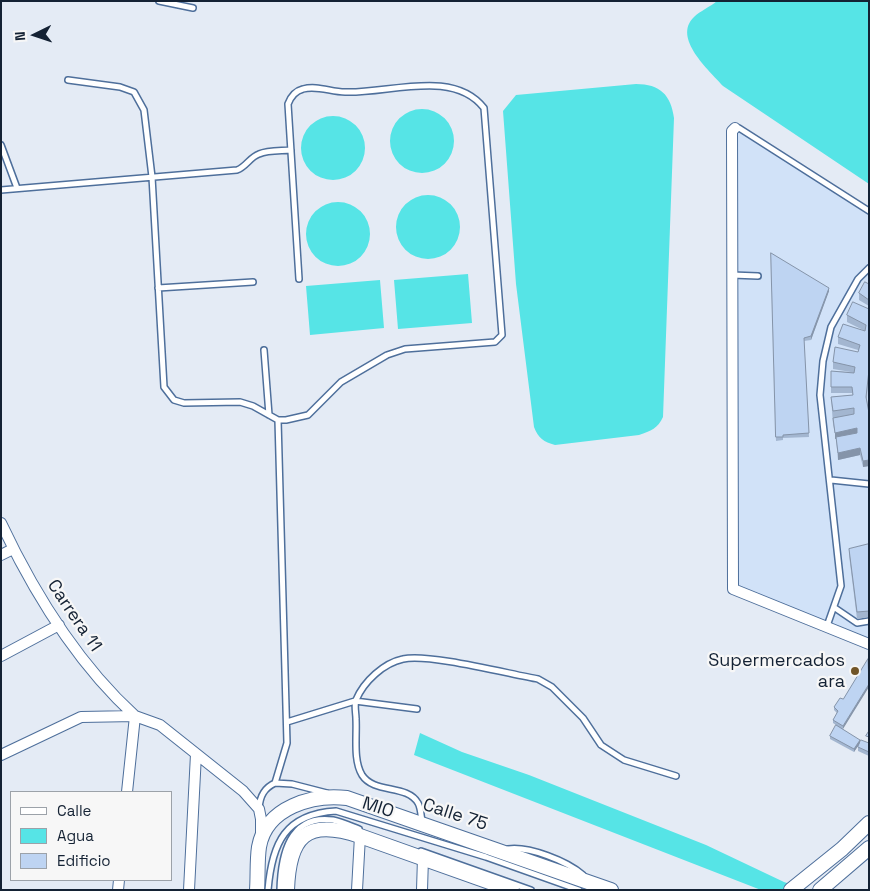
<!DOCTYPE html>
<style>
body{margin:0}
#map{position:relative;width:870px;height:891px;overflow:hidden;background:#e4ebf5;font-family:"Space Grotesk",sans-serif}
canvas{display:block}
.frame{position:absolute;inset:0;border:2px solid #142234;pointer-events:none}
.legend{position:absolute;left:10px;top:791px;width:162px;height:90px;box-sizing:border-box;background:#f7f7f7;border:1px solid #9ca2a9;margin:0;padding:6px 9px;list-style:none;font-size:15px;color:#142234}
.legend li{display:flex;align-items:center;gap:10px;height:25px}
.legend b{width:25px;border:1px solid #9ca2a9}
.north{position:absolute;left:10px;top:10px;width:50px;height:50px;-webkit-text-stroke:4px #f7f7f7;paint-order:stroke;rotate:266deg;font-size:14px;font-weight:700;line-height:20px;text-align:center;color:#142234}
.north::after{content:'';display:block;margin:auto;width:18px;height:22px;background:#142234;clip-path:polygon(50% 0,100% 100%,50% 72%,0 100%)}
</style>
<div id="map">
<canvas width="870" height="891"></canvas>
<div class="frame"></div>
<ul class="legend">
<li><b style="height:6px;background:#fff"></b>Calle</li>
<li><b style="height:14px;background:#56e4e6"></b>Agua</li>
<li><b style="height:14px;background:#bed4f2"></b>Edificio</li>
</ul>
<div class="north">N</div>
</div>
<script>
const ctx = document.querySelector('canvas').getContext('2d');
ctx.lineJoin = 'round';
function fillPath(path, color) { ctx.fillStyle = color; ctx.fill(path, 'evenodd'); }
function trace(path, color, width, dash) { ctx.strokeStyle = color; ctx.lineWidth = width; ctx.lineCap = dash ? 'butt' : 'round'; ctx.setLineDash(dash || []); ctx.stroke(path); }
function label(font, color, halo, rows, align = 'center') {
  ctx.font = font + ' "Space Grotesk",sans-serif'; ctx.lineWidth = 4.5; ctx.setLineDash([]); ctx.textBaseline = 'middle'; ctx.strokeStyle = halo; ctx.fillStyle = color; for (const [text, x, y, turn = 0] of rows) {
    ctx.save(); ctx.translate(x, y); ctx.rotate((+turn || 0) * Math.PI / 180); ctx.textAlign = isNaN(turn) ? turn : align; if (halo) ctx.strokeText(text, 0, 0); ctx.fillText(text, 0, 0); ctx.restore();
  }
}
const built = new Path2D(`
 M735,128L869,211V644L733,589Z`);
const water = new Path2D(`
 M717,1H869V184L723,86C709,70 672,38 694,17C700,11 710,7 717,1Z
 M636,84C660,84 671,95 674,118L663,417C658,428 651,431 639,435L555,445C544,442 538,438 534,427L516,284L503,111L516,95Z
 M390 141a32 32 0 1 1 64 0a32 32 0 1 1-64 0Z
 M301 148a32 32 0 1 1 64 0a32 32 0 1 1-64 0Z
 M396 227a32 32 0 1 1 64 0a32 32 0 1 1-64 0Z
 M306 234a32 32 0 1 1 64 0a32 32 0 1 1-64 0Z
 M468,274L472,323L398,329L394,280Z
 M380,280L384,328L310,335L306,286Z
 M420,733L462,752L529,775L706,845L784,882L807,890H761L414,755Z`);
const service = new Path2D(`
 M159,1L193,8
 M68,80L120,87L134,92L144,110L152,177L164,387L174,400L184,403L240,402L253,406L278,420H286L308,415L341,382L387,355L405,349L495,342L502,335L484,108C453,68 388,94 345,92C331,92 317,85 303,89C295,91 291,96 288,104L299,279
 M735,128H739L869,211
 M1,145L17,188
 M1,190L237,170C246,167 250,157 259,154C268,150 281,151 291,150
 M732,275L758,276
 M158,288L253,282
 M264,350L269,415
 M831,480L869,484
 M835,608L857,623L869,621
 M827,626L841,586L820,395L823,361L831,327L858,279L869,268
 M287,722L355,701L417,709
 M275,783L292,784L327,793
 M259,808C260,796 264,788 275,783L287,743L278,420
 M422,822C421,816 421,808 418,803C407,784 374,794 362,775C353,760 357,736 356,719C356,713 354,705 356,700C364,681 384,663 403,659C428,653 509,674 538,679L552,687L583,718L601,745L624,760L676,776
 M508,849C529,846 567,861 583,875
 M421,851L531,890
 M268,890C272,843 285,814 336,811L486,857L579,890
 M280,890C281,856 289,814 333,820C342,822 351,826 359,829`);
const minor = new Path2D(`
 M735,128L732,131L733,589L869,644
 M1,523C34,593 78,664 135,716
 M1,555L13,549
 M1,656L59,625
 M1,755L81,717L135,716L160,725L243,791L259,809L261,819V836
 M127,792L135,716
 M118,890L119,880
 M189,890L196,754
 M357,890L360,836
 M422,890L423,858`);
const secondary = new Path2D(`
 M257,890C258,876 257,860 259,847C266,807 313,794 347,798L611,890
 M287,890C289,836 306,818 360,836L512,890
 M791,890L842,849L869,823
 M820,890L869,848`);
const wall = new Path2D(`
 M771,253L829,291L811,340L804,341L809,437L783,438V440L776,441Z
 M869,284V306L859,300V293Z
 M869,309L868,383L867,399L869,413V466L863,467L860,455L838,460L836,439L833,424L831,397L853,395L852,393H831V371L851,372L833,369V362L858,352V350L838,344V337L865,331L847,322V315Z
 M869,544V617L857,619L849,555V549Z
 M843,699V729L860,743H869V756L858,751V747L860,743L854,752L830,739V736L836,725L833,723V720L837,713L834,710V707Z`);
const shadedWall = new Path2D(`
 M829,288V291L811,340V336Z
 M857,428V434L835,439V433Z
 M860,448V455L838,460V453Z
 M869,460V466L863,467V461Z
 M869,684V687L843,729V726Z
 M860,740V743L854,752V749Z`);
const building = new Path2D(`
 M771,253L829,288L811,336L804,338L809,433L783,435V437H776Z
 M865,282L869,284V300L859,293Z
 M853,302L869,309V370L866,397L869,413V460L863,461L860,448L838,453L836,437L857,433V428L835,433L833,418L854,414V408L833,411L831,397L853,395L852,387H831V371L854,373L855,367L833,362L835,347L858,352L860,345L838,337L843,324L865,331L866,325L847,315Z
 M869,544V611L857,612L849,549Z
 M868,659L869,684L843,726L833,720L838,711L834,707L840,698L843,699Z
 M836,725L860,740L854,749L830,736Z
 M869,731V737L866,736Z
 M861,740L869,743V752L858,747Z`);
const markers = [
 [855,671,5,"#715528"]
];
const streetNames = [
 ["Carrera 11",74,616,56],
 ["MIO",378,808,18],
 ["Calle 75",455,815,18]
];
const poiNames = [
 ["Supermercados",845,661],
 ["ara",845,682]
];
fillPath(built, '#d1e2f8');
fillPath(water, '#56e4e6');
trace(service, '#4e6f9b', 8);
trace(minor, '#4e6f9b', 12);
trace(secondary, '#4e6f9b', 16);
trace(service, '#fff', 5);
trace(minor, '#fff', 10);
trace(secondary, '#fff', 14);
fillPath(wall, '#a3b6d0');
fillPath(shadedWall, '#8594a9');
fillPath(building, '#bed4f2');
trace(building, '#8594a9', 1);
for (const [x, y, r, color] of markers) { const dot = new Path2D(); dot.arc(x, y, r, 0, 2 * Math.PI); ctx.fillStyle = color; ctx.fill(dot); trace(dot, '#f7f7f7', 2); }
label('18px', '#142234', '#f7f7f7', streetNames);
label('18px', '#142234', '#f7f7f7', poiNames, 'right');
</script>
